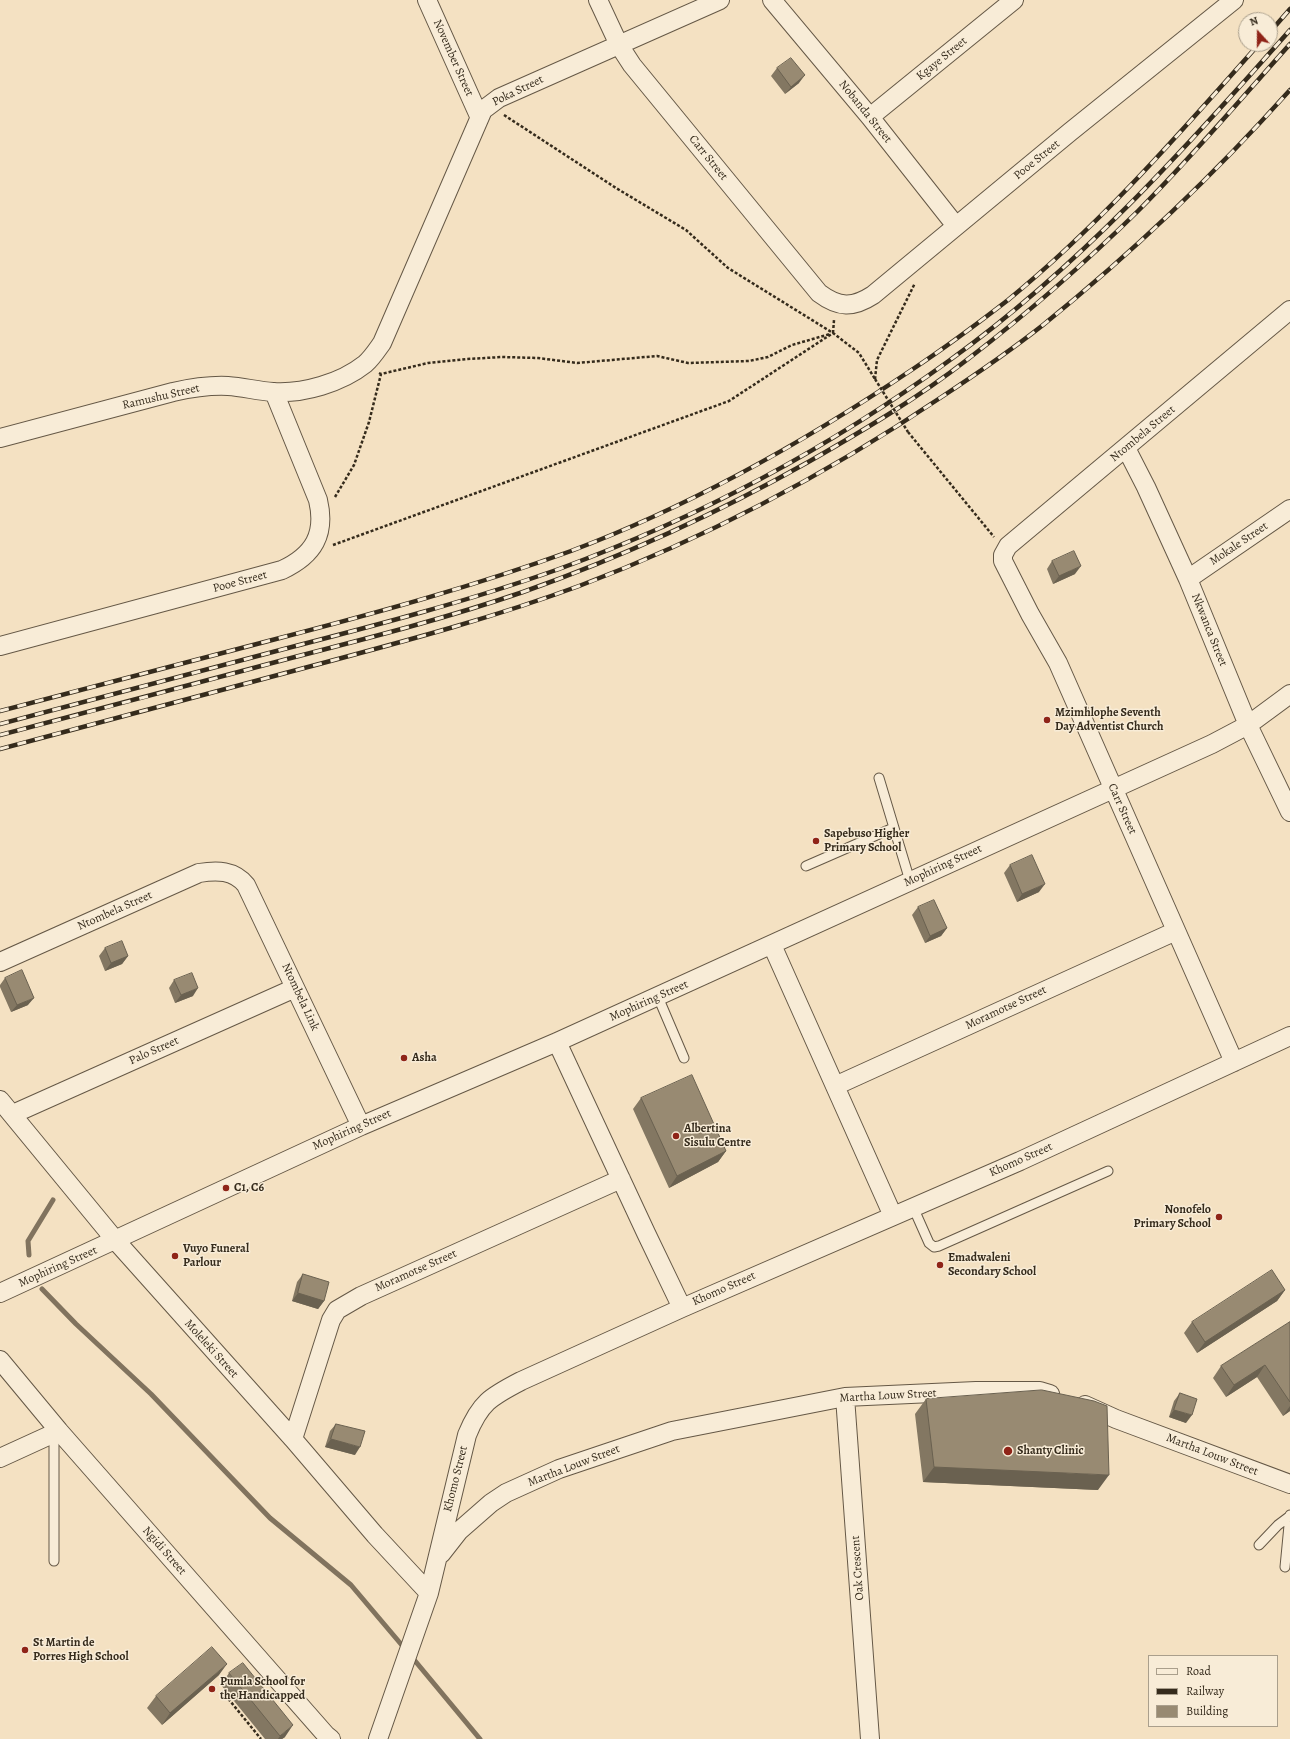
<!DOCTYPE html>
<style>
body{margin:0}
#map{position:relative;width:1290px;height:1739px;overflow:hidden;background:#f4e1c2;font-family:Alegreya,serif}
canvas{display:block}
.legend{position:absolute;left:1148px;top:1655px;width:130px;height:72px;box-sizing:border-box;background:#f8ecd7;border:1px solid #aa9f8c;margin:0;padding:5px 7px;list-style:none;font-size:12px;color:#352b1c}
.legend li{display:flex;align-items:center;gap:8px;height:20px}
.legend b{width:20px;border:1px solid #aa9f8c}
.north{position:absolute;left:1238px;top:12px;width:40px;height:40px;box-sizing:border-box;background:#f8ecd7;border:1px solid #aa9f8c;border-radius:50%;rotate:339deg;font-size:11px;font-weight:700;line-height:16px;text-align:center;color:#352b1c}
.north::after{content:'';display:block;margin:auto;width:14px;height:18px;background:#8f2418;clip-path:polygon(50% 0,100% 100%,50% 72%,0 100%)}
</style>
<div id="map">
<canvas width="1290" height="1739"></canvas>
<ul class="legend">
<li><b style="height:5px;background:#f8ecd7"></b>Road</li>
<li><b style="height:5px;background:#352b1c"></b>Railway</li>
<li><b style="height:11px;background:#988a72"></b>Building</li>
</ul>
<div class="north">N</div>
</div>
<script>
const ctx = document.querySelector('canvas').getContext('2d');
ctx.lineJoin = 'round';
function trace(path, color, width, dash) { ctx.strokeStyle = color; ctx.lineWidth = width; ctx.lineCap = dash ? 'butt' : 'round'; ctx.setLineDash(dash || []); ctx.stroke(path); }
function fillPath(path, color) { ctx.fillStyle = color; ctx.fill(path, 'evenodd'); }
function label(font, color, halo, rows, align = 'center') {
  ctx.font = font + ' Alegreya,serif'; ctx.lineWidth = 3; ctx.setLineDash([]); ctx.textBaseline = 'middle'; ctx.strokeStyle = halo; ctx.fillStyle = color; for (const [text, x, y, turn = 0] of rows) {
    ctx.save(); ctx.translate(x, y); ctx.rotate((+turn || 0) * Math.PI / 180); ctx.textAlign = isNaN(turn) ? turn : align; if (halo) ctx.strokeText(text, 0, 0); ctx.fillText(text, 0, 0); ctx.restore();
  }
}
const stream = new Path2D(`
 M29,1255L28,1241L53,1200
 M42,1289L76,1324L151,1394L270,1518L351,1585L406,1650
 M411,1656L480,1739`);
const path = new Path2D(`
 M504,115L616,188L686,230L728,268L833,333L859,353L875,379
 M833,333L834,320
 M379,373L381,374L428,363L467,359L502,357L538,358L577,363L657,356L688,363L749,361L768,357L792,345L830,334
 M875,379L877,360L915,283
 M908,432L994,537
 M335,497L354,465L369,422L381,374
 M333,545L729,401L833,333
 M222,1691L261,1739`);
const service = new Path2D(`
 M879,778L910,881
 M806,866L893,828
 M658,997L684,1058
 M913,1207L929,1243L934,1247L939,1246L1108,1171
 M1259,1545L1278,1525L1290,1516
 M54,1561V1433
 M1285,1567L1290,1515`);
const minor = new Path2D(`
 M427,0L479,116
 M598,0L619,45L632,65L819,293C839,308 853,308 873,295L1070,132L1234,0
 M772,0L870,117L956,226
 M870,117L1014,0
 M0,438L173,392C191,388 209,385 228,386C243,387 258,391 273,392C303,394 341,383 365,364C372,358 377,350 382,343L483,110L499,98L720,0
 M1126,448L1146,487L1188,579L1248,725L1290,812
 M1188,579L1290,509
 M0,646L282,570C314,555 326,534 318,500L274,392
 M772,945L893,1216
 M0,962L199,873C217,870 234,870 246,885L361,1126
 M557,1042L646,1233L682,1308
 M1234,1062L1058,663L1030,614L1003,561V555L1008,546L1290,310
 M835,1086L1176,931
 M0,1100L116,1241L293,1439L375,1535L429,1593
 M13,1114L295,988
 M0,1293L361,1126L557,1042L1212,744L1248,725L1290,694
 M0,1360L59,1431L326,1735L331,1739
 M845,1397L870,1739
 M1085,1405L1116,1419L1290,1484
 M293,1439L331,1320L337,1310L361,1296L621,1179
 M0,1458L59,1431
 M441,1554L459,1531L491,1503L506,1493L559,1469L672,1431L845,1397L976,1391H1040L1050,1394
 M378,1739L429,1593L467,1435C480,1403 490,1397 521,1381L682,1308L1020,1161L1290,1036`);
const rail = new Path2D(`
 M1270,32L1290,9
 M0,711C92,687 184,663 276,639C376,613 475,586 571,551C693,505 806,441 913,369C946,347 977,324 1008,300C1101,224 1180,133 1259,44
 M0,724C95,699 190,674 284,649C377,625 469,601 559,569C698,518 831,447 950,360C1079,267 1186,148 1290,30
 M0,735C97,710 194,684 291,658C369,638 447,618 523,592C622,557 718,513 810,461C864,430 918,398 968,359C1028,313 1084,264 1138,211C1191,158 1240,100 1290,44
 M0,749C108,720 215,692 323,663C409,640 495,617 579,586C706,538 827,474 940,398C975,375 1010,351 1043,325C1132,253 1214,175 1290,90`);
const pathBridge = new Path2D(`
 M875,379L908,432`);
const wall = new Path2D(`
 M777,68L799,83L785,94L771,76Z
 M1052,561L1075,574L1053,584L1047,569Z
 M1010,865L1039,892L1017,902L1004,873Z
 M918,907L947,928L941,936L925,943L912,915Z
 M105,948L128,956L122,964L105,971L99,956Z
 M5,978L28,1005L11,1012L0,987V985Z
 M174,980L193,996L175,1003L169,988Z
 M641,1098L726,1151L718,1162L669,1188L633,1109Z
 M303,1274L324,1301L318,1309L292,1301L297,1282Z
 M1285,1290L1277,1301L1197,1353L1184,1333L1192,1322Z
 M1290,1322V1411L1283,1416L1257,1377L1226,1397L1213,1378L1221,1366Z
 M1180,1393L1186,1423L1169,1417L1174,1401Z
 M926,1399L1098,1490L923,1482L915,1414Z
 M336,1424L355,1455L325,1447L330,1431Z
 M229,1673L285,1737L282,1739H265L221,1685Z
 M219,1675L162,1725L147,1708L156,1696Z`);
const shadedWall = new Path2D(`
 M805,75L799,83L785,94L791,87Z
 M1081,566L1075,574L1053,584L1059,576Z
 M1045,884L1039,892L1017,902L1022,894Z
 M947,928L941,936L925,943L930,936Z
 M128,956L122,964L105,971L111,963Z
 M198,988L193,996L175,1003L181,995Z
 M34,998L28,1005L11,1012L17,1005Z
 M726,1151L718,1162L669,1188L677,1176Z
 M1285,1290L1277,1301L1197,1353L1205,1342Z
 M298,1293L324,1301L318,1309L292,1301Z
 M1265,1365L1257,1377L1226,1397L1234,1385Z
 M1290,1406V1411L1283,1416Z
 M1174,1410L1192,1415L1186,1423L1169,1417Z
 M331,1439L360,1447L355,1455L325,1447Z
 M934,1467L1109,1475L1098,1490L923,1482Z
 M227,1664L219,1675L162,1725L170,1713Z
 M293,1725L285,1737L282,1739H278L280,1736Z`);
const building = new Path2D(`
 M791,58L805,75L791,87L777,68Z
 M1074,551L1081,566L1059,576L1052,561Z
 M1032,855L1045,884L1022,894L1010,865Z
 M934,900L947,928L930,936L918,907Z
 M122,941L128,956L111,963L105,948Z
 M22,970L34,998L17,1005L5,978Z
 M192,973L198,988L181,995L174,980Z
 M692,1075L726,1151L677,1176L641,1098Z
 M1272,1270L1285,1290L1205,1342L1192,1322Z
 M303,1274L329,1282L324,1301L298,1293Z
 M1290,1322V1402L1265,1365L1234,1385L1221,1366Z
 M1042,1390L1094,1401L1107,1406L1109,1475L934,1467L926,1399Z
 M1180,1393L1197,1399L1192,1415L1174,1410Z
 M336,1424L365,1431L360,1447L331,1439Z
 M212,1647L227,1664L170,1713L156,1696Z
 M243,1663L293,1725L280,1736L229,1673Z`);
const markers = [
 [1047,720,4,"#8f2418"],
 [816,841,4,"#8f2418"],
 [404,1058,4,"#8f2418"],
 [676,1136,4,"#8f2418"],
 [226,1188,4,"#8f2418"],
 [1219,1217,4,"#8f2418"],
 [175,1256,4,"#8f2418"],
 [940,1265,4,"#8f2418"],
 [1008,1451,5,"#8f2418"],
 [25,1650,4,"#8f2418"],
 [212,1689,4,"#8f2418"]
];
const streetNames = [
 ["November Street",453,58,66],
 ["Kgaye Street",942,59,-39],
 ["Poka Street",518,91,-26],
 ["Nobanda Street",865,112,51],
 ["Carr Street",708,158,51],
 ["Pooe Street",1037,160,-39],
 ["Ramushu Street",161,397,-13],
 ["Ntombela Street",1143,434,-40],
 ["Mokale Street",1239,544,-34],
 ["Pooe Street",240,582,-15],
 ["Nkwanca Street",1209,630,68],
 ["Carr Street",1122,809,66],
 ["Mophiring Street",943,866,-25],
 ["Ntombela Street",115,911,-24],
 ["Ntombela Link",300,997,65],
 ["Mophiring Street",649,1001,-24],
 ["Moramotse Street",1006,1008,-25],
 ["Palo Street",154,1051,-24],
 ["Mophiring Street",352,1130,-24],
 ["Khomo Street",1021,1160,-24],
 ["Mophiring Street",58,1267,-24],
 ["Moramotse Street",416,1271,-24],
 ["Khomo Street",724,1289,-24],
 ["Moleleki Street",211,1349,48],
 ["Martha Louw Street",888,1396,-3],
 ["Martha Louw Street",1212,1455,21],
 ["Martha Louw Street",574,1466,-21],
 ["Khomo Street",456,1479,-76],
 ["Ngidi Street",164,1551,49],
 ["Oak Crescent",858,1568,-94]
];
const poiNames = [
 ["Mzimhlophe Seventh",1055,713],
 ["Day Adventist Church",1055,727],
 ["Sapebuso Higher",824,834],
 ["Primary School",824,848],
 ["Asha",412,1058],
 ["Albertina",684,1129],
 ["Sisulu Centre",684,1143],
 ["C1, C6",234,1188],
 ["Nonofelo",1211,1210,"right"],
 ["Primary School",1211,1224,"right"],
 ["Vuyo Funeral",183,1249],
 ["Parlour",183,1263],
 ["Emadwaleni",948,1258],
 ["Secondary School",948,1272],
 ["Shanty Clinic",1017,1451],
 ["St Martin de",33,1643],
 ["Porres High School",33,1657],
 ["Pumla School for",220,1682],
 ["the Handicapped",220,1696]
];
trace(stream, '#81735e', 5);
trace(service, '#655846', 11);
trace(minor, '#655846', 20);
trace(path, '#352b1c', 2.5, [3, 2]);
trace(service, '#f8ecd7', 9);
trace(minor, '#f8ecd7', 18);
trace(rail, '#352b1c', 4.5);
trace(rail, '#f8ecd7', 3, [9]);
trace(pathBridge, '#352b1c', 2.5, [3, 2]);
fillPath(wall, '#837762');
fillPath(shadedWall, '#6a6150');
fillPath(building, '#988a72');
trace(building, '#6a6150', 1);
for (const [x, y, r, color] of markers) { const dot = new Path2D(); dot.arc(x, y, r, 0, 2 * Math.PI); ctx.fillStyle = color; ctx.fill(dot); trace(dot, '#f8ecd7', 1.5); }
label('12px', '#352b1c', '#f8ecd7', streetNames);
label('bold 12px', '#352b1c', '#f8ecd7', poiNames, 'left');
</script>
